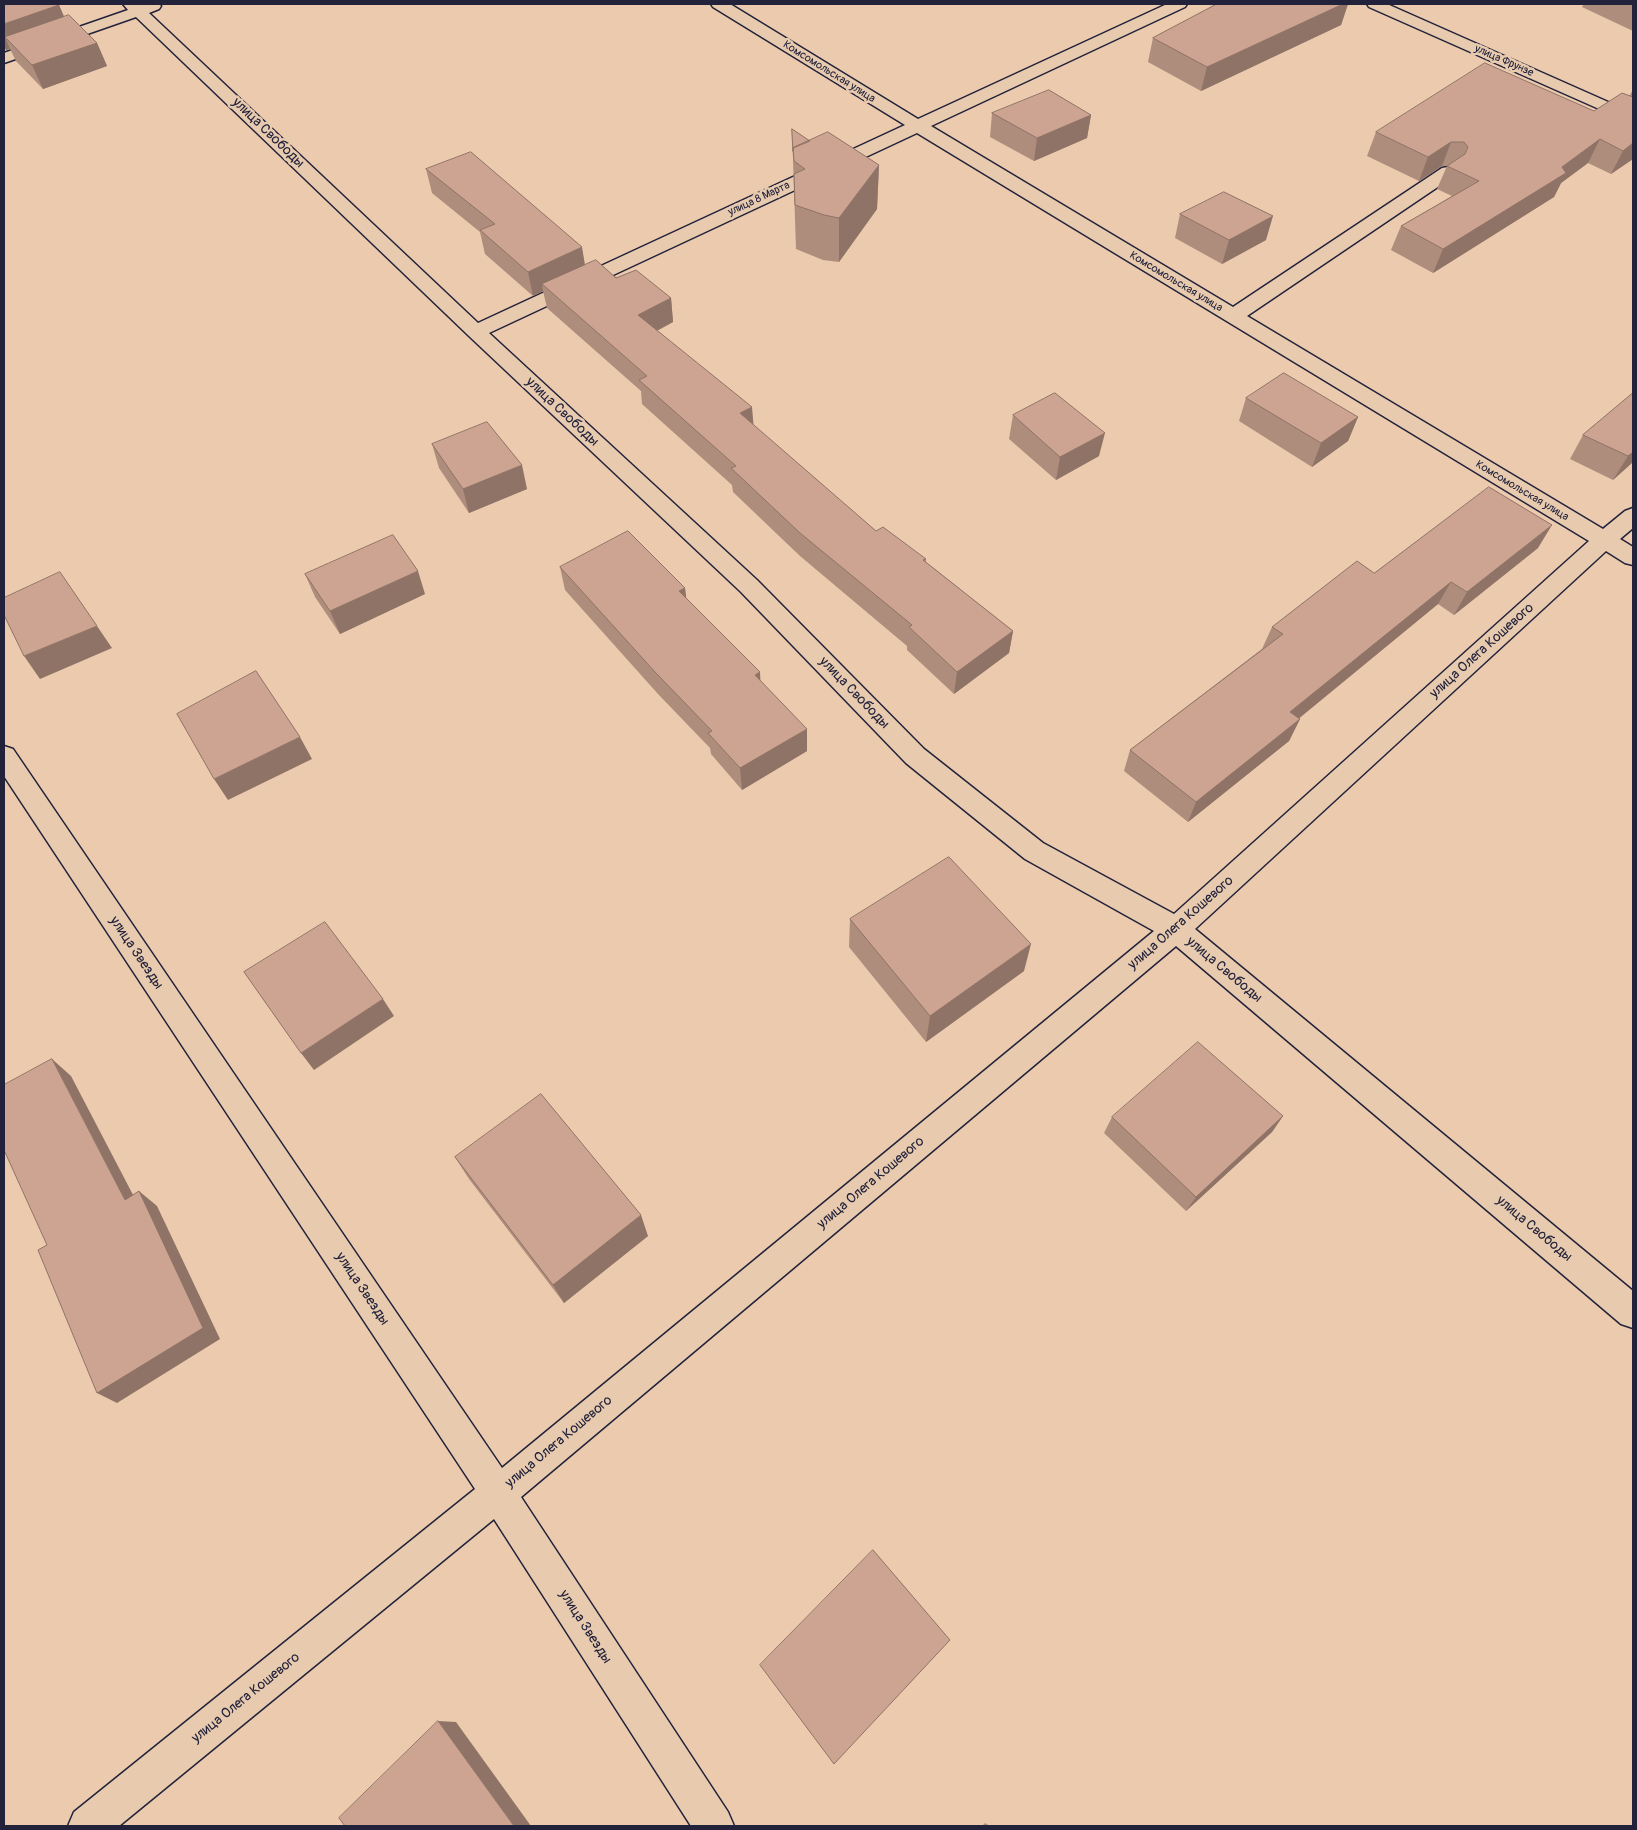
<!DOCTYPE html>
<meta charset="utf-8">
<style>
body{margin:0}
#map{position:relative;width:1637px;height:1830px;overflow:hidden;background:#ebcaad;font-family:Pangolin,sans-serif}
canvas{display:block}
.frame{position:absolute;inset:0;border:5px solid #22223b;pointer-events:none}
</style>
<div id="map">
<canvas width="1637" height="1830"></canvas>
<div class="frame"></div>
</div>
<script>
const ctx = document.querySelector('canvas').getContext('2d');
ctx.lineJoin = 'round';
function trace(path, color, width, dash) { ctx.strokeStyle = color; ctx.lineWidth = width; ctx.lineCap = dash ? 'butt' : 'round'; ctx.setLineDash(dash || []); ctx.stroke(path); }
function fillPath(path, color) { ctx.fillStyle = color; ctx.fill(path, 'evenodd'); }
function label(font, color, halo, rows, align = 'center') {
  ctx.font = font + ' Pangolin,sans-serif'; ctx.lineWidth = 5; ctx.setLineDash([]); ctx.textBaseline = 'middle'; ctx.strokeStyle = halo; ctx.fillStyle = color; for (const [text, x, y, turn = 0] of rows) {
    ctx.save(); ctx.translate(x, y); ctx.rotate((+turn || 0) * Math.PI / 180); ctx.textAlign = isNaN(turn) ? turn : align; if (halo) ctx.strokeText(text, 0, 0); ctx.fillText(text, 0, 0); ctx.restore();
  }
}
const minor = new Path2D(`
 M123,4H159L161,6L159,9L149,13L478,323L905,125L713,7L711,4H730L918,119L1167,4H1187L1185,7L931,126L1233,307L1442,168L1448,167L1454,168L1457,172L1454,176L1247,316L1603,529L1625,511L1633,508V528L1620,539L1633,547V565L1625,563L1606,551L1195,929L1633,1291V1328L1621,1324L1176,946L521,1497L728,1812L734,1826H691L494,1519L119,1826H68L74,1812L475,1489L4,776V746L13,749L502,1468L1154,931L1025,859L906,763L741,592L469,336L136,17L4,63V53L128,10ZM917,133L1589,541L1174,914L1043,843L924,749L757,580L489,333Z
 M1367,4H1387L1633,113V124L1369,7Z`);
const wall = new Path2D(`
 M4,4L59,5L64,17L97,43L107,66L43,89L16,61L10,49L6,50L4,48Z
 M1217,4H1348L1341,25L1201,91L1148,62L1153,38Z
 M1584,4H1633V31L1582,7Z
 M1633,89V159L1611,174L1588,163L1561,183L1554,197L1433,273L1391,250L1401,226L1452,196L1437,189L1447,166H1442L1419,181L1367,156L1376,132L1594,111L1630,95Z
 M992,113L1091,115L1087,138L1034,161L990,137Z
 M792,129L810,141L879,165L877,209L839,262L823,260L796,249Z
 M426,169L585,265L671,298L673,322L657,331L753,425L876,531L926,559V562L1013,631L1009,653L954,694L907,650V646L800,556L733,492L732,485L642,404L641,391L547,308L543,291L533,296L485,254L480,232L432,193Z
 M1180,214L1266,240L1222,264L1175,238Z
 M1633,393V462L1613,480L1570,459L1583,435Z
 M1246,398L1358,417L1348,441L1312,467L1239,421Z
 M1013,415L1099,456L1056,480L1009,439Z
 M432,444L527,489L469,513L439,468Z
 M1538,548L1454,615L1438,604L1299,718L1300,719L1289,741L1188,822L1124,771L1130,750L1262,649L1272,627L1374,573Z
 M560,567L685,588L686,598L760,681L807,751L742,790L711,754L710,748L658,694L565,590Z
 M305,574L425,594L340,634L315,597Z
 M850,919L1024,971L926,1042L849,947Z
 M1283,1116L1272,1132L1186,1211L1104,1133L1112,1117Z
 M455,1157L648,1236L564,1303L469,1179Z
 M985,1823L990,1826H991H982Z`);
const shadedWall = new Path2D(`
 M1343,4H1348L1341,25L1201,91L1207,67Z
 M59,5L69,28L5,37L10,49L6,50L4,46V24Z
 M97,43L107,66L43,89L32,65Z
 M1091,115L1087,138L1034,161L1037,138Z
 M1600,139L1588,163L1561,183L1554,197L1433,273L1443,249L1562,167Z
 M1451,142L1442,166L1419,181L1428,157Z
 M1633,143V159L1611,174L1623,151Z
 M879,165L877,209L839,262V218Z
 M1273,216L1266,240L1222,264L1229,240Z
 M582,247L586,271L542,284L543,291L533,296L528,272Z
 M671,298L673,322L641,339L638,315Z
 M752,407L754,431L740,413Z
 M1358,417L1348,441L1312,467L1321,443Z
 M1105,433L1099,456L1056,480L1060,457Z
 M1633,452V462L1613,480L1628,456Z
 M522,465L527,489L469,513L463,489Z
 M1552,525L1538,548L1454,615L1467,592Z
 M418,571L425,594L340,634L330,611Z
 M1451,582L1438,604L1280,734L1290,712Z
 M685,588L688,611L679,591Z
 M97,626L112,648L40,679L24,656Z
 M1013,631L1009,653L954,694L957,672Z
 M760,672L761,694L755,675Z
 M1300,719L1289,741L1188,822L1196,802Z
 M807,729V751L742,790L740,768Z
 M300,737L312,759L228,800L214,779Z
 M1031,944L1024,971L926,1042L930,1016Z
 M383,999L394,1016L314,1070L301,1053Z
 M52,1059L71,1076L143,1214L125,1200Z
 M1283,1116L1272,1132L1186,1211L1196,1197Z
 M139,1191L157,1206L220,1339L117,1403L97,1393Z
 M641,1215L648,1236L564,1303L553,1285Z
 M438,1721L456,1722L531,1826H514Z`);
const building = new Path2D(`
 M4,4H58L59,5L4,24Z
 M1217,4H1343L1207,67L1153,38Z
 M69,15L97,43L32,65L5,37Z
 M1485,63L1594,111L1622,93L1633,97V143L1623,151L1600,139L1562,167L1566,173L1443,249L1401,226L1479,181L1447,166L1465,154L1468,147L1464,142H1451L1428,157L1376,132Z
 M1049,90L1091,115L1037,138L992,113Z
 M792,129L810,141L793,148V151Z
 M828,132L879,165L839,218L824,215L795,205L794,174L805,169L794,161L793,148Z
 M471,152L582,247L528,272L480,230L495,224L426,169Z
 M1224,192L1273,216L1229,240L1180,214Z
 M596,260L616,278L636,270L671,298L638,315L752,407L740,413L876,531L883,527L926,559L923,560L1013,631L957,672L909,627L912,625L800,533L731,468L736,466L639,380L647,376L542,284Z
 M1284,373L1358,417L1321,443L1246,398Z
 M1055,393L1105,433L1060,457L1013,415Z
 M1633,393V452L1628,456L1583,435Z
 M487,422L522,465L463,489L432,444Z
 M1489,487L1552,525L1467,592L1451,582L1290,712L1300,719L1196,802L1130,750L1283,634L1272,627L1357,561L1374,573Z
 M628,531L685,588L679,591L760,672L755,675L807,729L740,768L708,733L712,731L655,672L560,567Z
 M393,535L418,571L330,611L305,574Z
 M60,572L97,626L24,656L4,615V598Z
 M256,671L300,737L214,779L177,714Z
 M949,857L1031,944L930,1016L850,919Z
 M325,922L383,999L301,1053L244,972Z
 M1198,1042L1283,1116L1196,1197L1112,1117Z
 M52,1059L125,1200L139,1191L203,1328L97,1393L38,1250L47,1245L4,1150V1085Z
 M541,1094L641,1215L553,1285L455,1157Z
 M873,1550L950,1640L834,1764L760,1665Z
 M438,1721L514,1826H345L339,1818Z`);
const farStreetnames = [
 ["улица Фрунзе",1504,61,24],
 ["Комсомольская улица",829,72,32],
 ["улица 8 Марта",759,199,-25],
 ["Комсомольская улица",1176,282,31],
 ["Комсомольская улица",1522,491,31]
];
const streetNames = [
 ["улица Свободы",268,133,44],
 ["улица Свободы",562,412,43],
 ["улица Олега Кошевого",1482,651,-42],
 ["улица Свободы",854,693,46],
 ["улица Олега Кошевого",1181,923,-41],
 ["улица Звезды",136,953,56],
 ["улица Свободы",1224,970,40],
 ["улица Олега Кошевого",871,1183,-40],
 ["улица Свободы",1534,1229,40],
 ["улица Звезды",362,1289,56],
 ["улица Олега Кошевого",559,1442,-40],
 ["улица Звезды",585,1627,57],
 ["улица Олега Кошевого",246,1698,-39]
];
trace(minor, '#22223b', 3);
fillPath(minor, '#e8cbaf');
fillPath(wall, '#af8d7d');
fillPath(shadedWall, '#8f7366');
fillPath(building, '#cca491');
trace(building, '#8f7366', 1);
label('11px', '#22223b', '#e8cbaf', farStreetnames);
label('14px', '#22223b', '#e8cbaf', streetNames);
</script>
